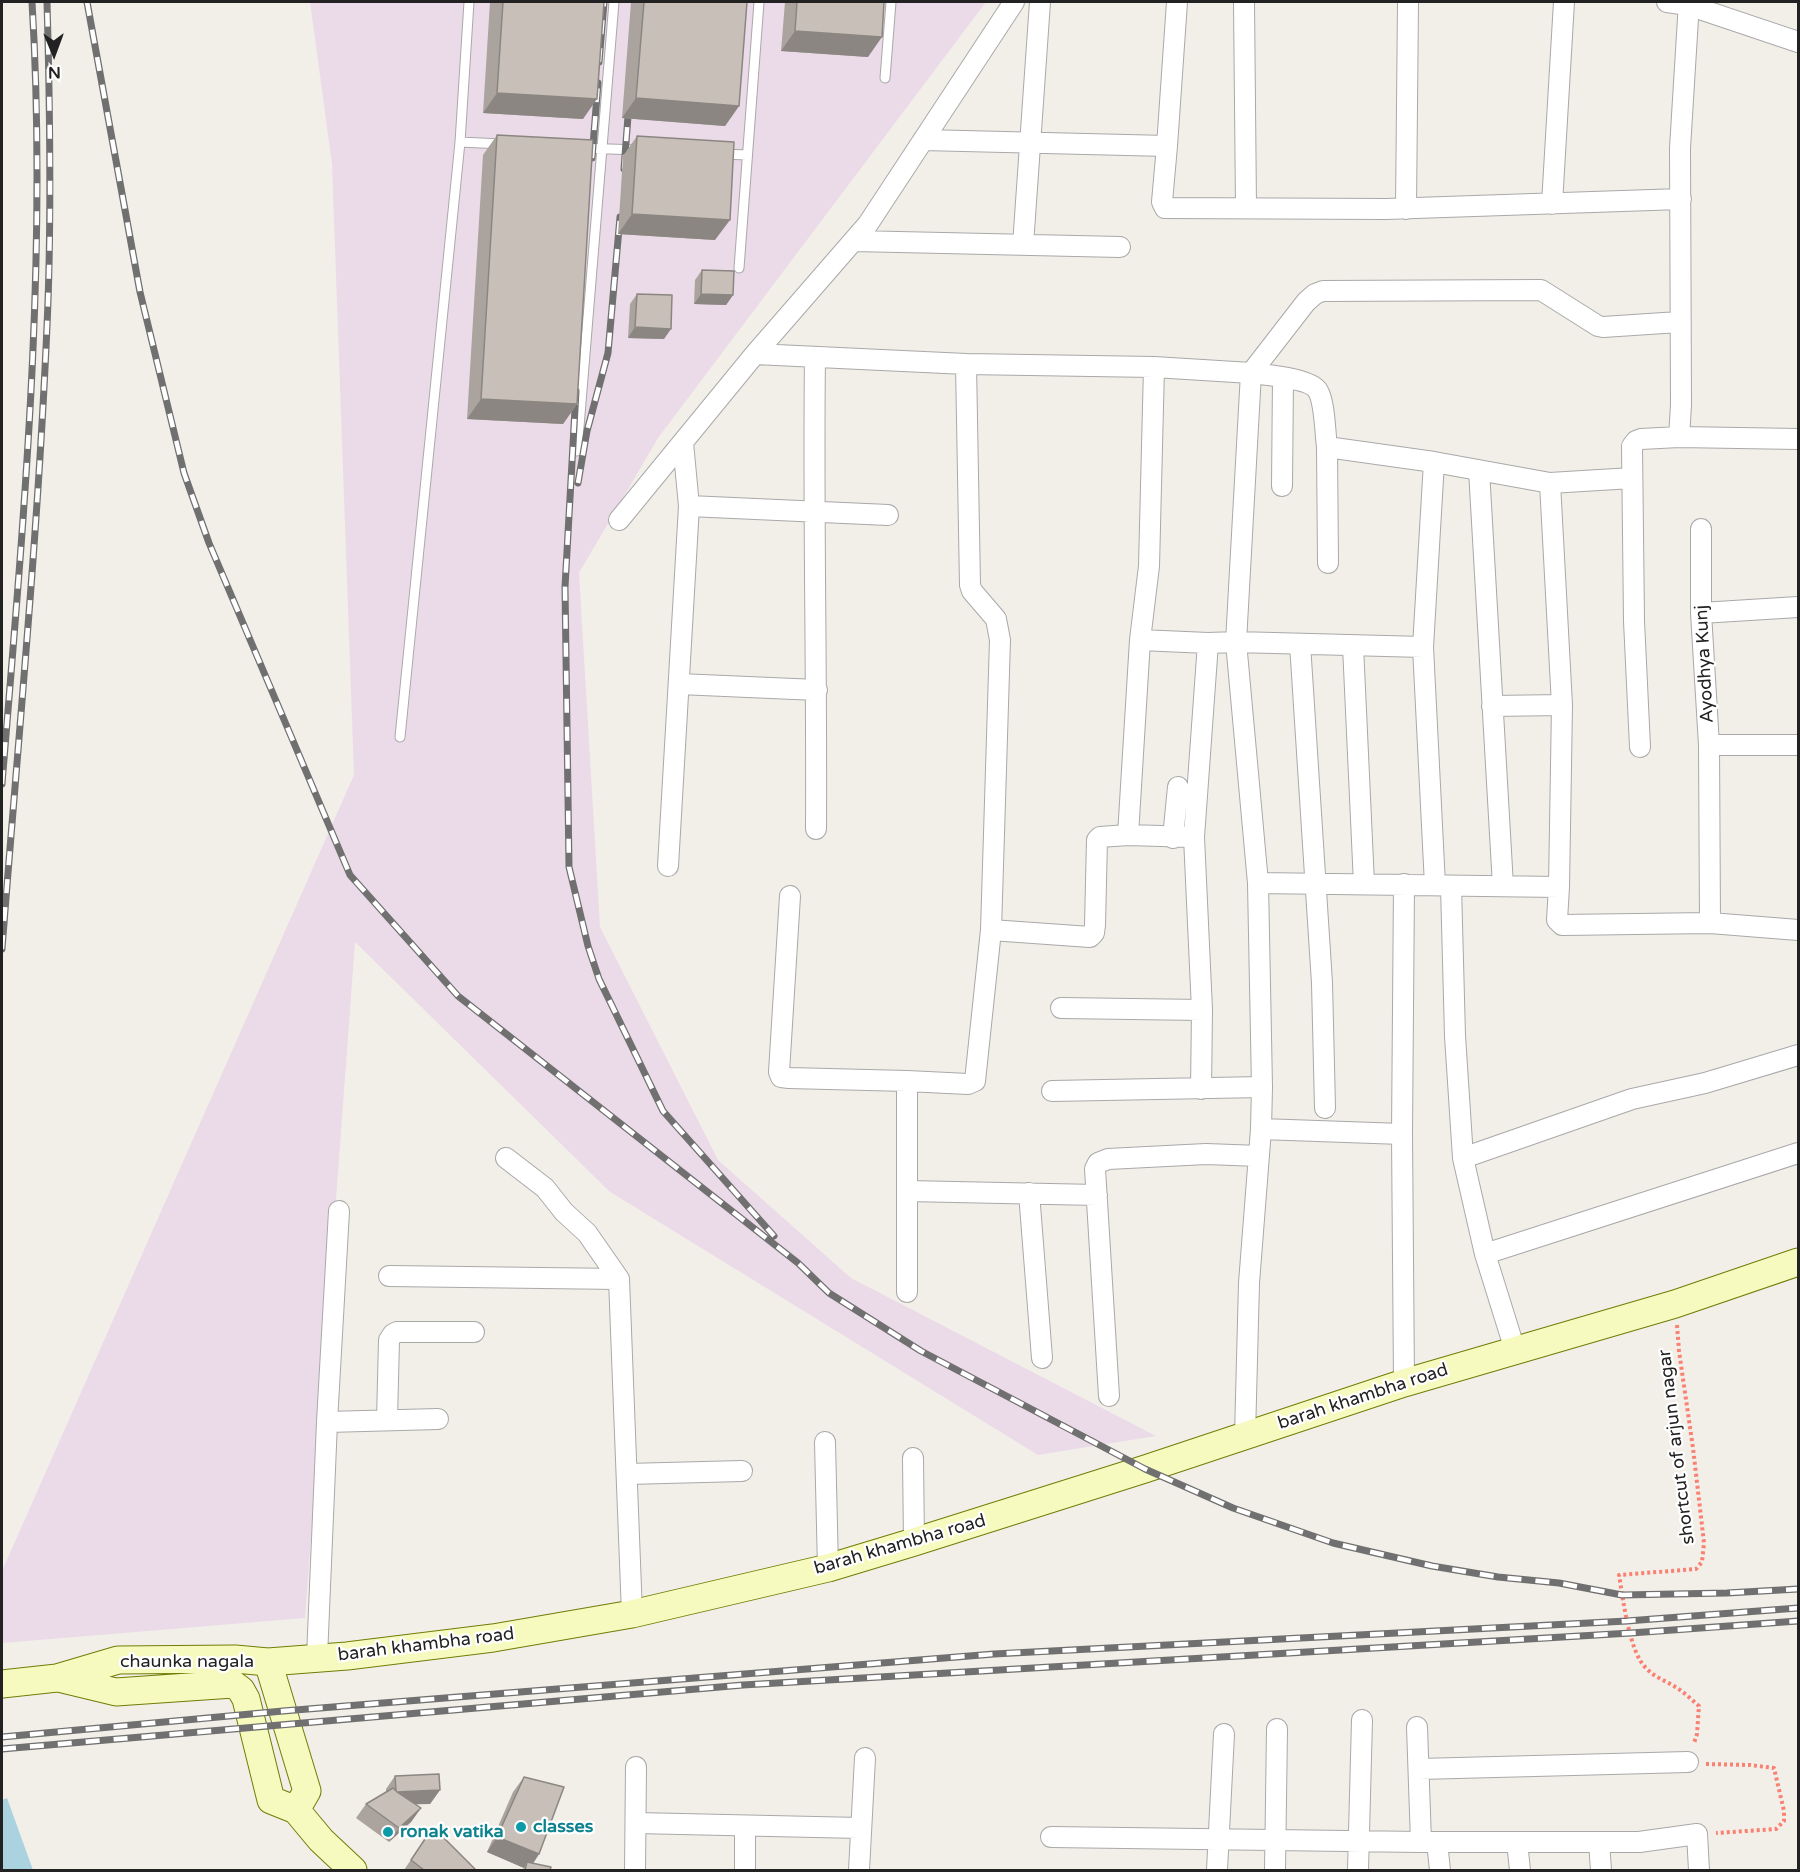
<!DOCTYPE html>
<style>
body{margin:0}
#map{position:relative;width:1800px;height:1872px;overflow:hidden;background:#f2efe9;font-family:"Varela Round",sans-serif}
canvas{display:block}
.frame{position:absolute;inset:0;border:3px solid #222;pointer-events:none}
.north{position:absolute;left:24px;top:24px;width:60px;height:60px;-webkit-text-stroke:4px #fff;paint-order:stroke;rotate:179deg;font-size:16px;font-weight:700;line-height:24px;text-align:center;color:#222}
.north::after{content:'';display:block;margin:auto;width:21px;height:27px;background:#222;clip-path:polygon(50% 0,100% 100%,50% 72%,0 100%)}
</style>
<div id="map">
<canvas width="1800" height="1872"></canvas>
<div class="frame"></div>
<div class="north">N</div>
</div>
<script>
const ctx = document.querySelector('canvas').getContext('2d');
ctx.lineJoin = 'round';
function fillPath(path, color) { ctx.fillStyle = color; ctx.fill(path, 'evenodd'); }
function trace(path, color, width, dash) { ctx.strokeStyle = color; ctx.lineWidth = width; ctx.lineCap = dash ? 'butt' : 'round'; ctx.setLineDash(dash || []); ctx.stroke(path); }
function label(font, color, halo, rows, align = 'center') {
  ctx.font = font + ' "Varela Round",sans-serif'; ctx.lineWidth = 4.5; ctx.setLineDash([]); ctx.textBaseline = 'middle'; ctx.strokeStyle = halo; ctx.fillStyle = color; for (const [text, x, y, turn = 0] of rows) {
    ctx.save(); ctx.translate(x, y); ctx.rotate((+turn || 0) * Math.PI / 180); ctx.textAlign = isNaN(turn) ? turn : align; if (halo) ctx.strokeText(text, 0, 0); ctx.fillText(text, 0, 0); ctx.restore();
  }
}
const industrial = new Path2D(`
 M310,2H986L658,438L579,573L600,927L718,1160L851,1278L1156,1436L1038,1455L641,1211L609,1191L355,942L305,1618L2,1643V1571L354,775L332,164Z`);
const water = new Path2D(`
 M7,1798L33,1870H2V1800Z`);
const path = new Path2D(`
 M1677,1325L1679,1351L1693,1448L1704,1543L1702,1562L1696,1569L1619,1575C1623,1598 1629,1652 1646,1668C1655,1678 1667,1681 1677,1688C1685,1693 1692,1700 1699,1706L1697,1734L1694,1743
 M1706,1764L1750,1765L1774,1768L1784,1811V1821L1776,1829L1716,1833`);
const lane = new Path2D(`
 M885,78L891,2
 M460,142L502,144
 M581,148L639,150
 M722,154L747,155
 M739,268L759,2
 M577,451L614,2
 M400,737L460,142L469,2`);
const street = new Path2D(`
 M1177,2L1167,146L1162,202L1165,208L1386,209L1681,199
 M1244,2L1246,208
 M1667,2L1688,5L1798,42
 M923,140L1167,146
 M1552,204L1564,2
 M1406,209L1408,2
 M854,241L1120,247
 M1023,245L1040,2
 M755,354L966,364L1154,367L1251,373L1236,642L1423,647
 M815,357C813,514 817,672 816,829
 M1251,373L1306,302L1315,294L1323,291L1541,290L1598,326L1603,327L1679,322
 M1251,373C1265,375 1311,378 1318,391C1325,403 1325,433 1327,447
 M1679,437L1681,405L1680,148L1689,2
 M1434,462L1423,647L1435,885
 M1479,470L1503,886
 M1550,483L1562,705
 M1282,486L1283,378
 M689,506L888,515
 M619,520L755,354L868,224L1014,2
 M1701,529V613L1709,745L1710,923
 M1328,563L1327,447L1434,462L1550,483L1632,478
 M1701,613L1798,607
 M1140,640L1208,643L1194,837
 M1208,643L1236,642L1258,883L1262,1087L1261,1129
 M1300,644L1322,983L1325,1108
 M1353,646L1364,884
 M679,684L817,690
 M1709,745H1798
 M1640,747L1634,621L1632,446L1636,441L1641,439L1679,437L1798,439
 M1128,835L1140,640L1149,566L1154,367
 M1173,838L1178,787
 M668,866L689,506L683,443
 M1258,883L1559,887L1562,705L1492,706
 M1404,884L1402,1134L1404,1383
 M1451,886L1455,1036L1463,1158L1485,1254L1515,1350
 M1559,887L1557,920L1562,925L1710,923L1798,930
 M790,896L779,1072L781,1077L789,1078L907,1081V1292
 M991,930L1090,937L1094,933L1095,925L1097,840L1100,837L1128,835L1194,837L1202,1010L1201,1089
 M1061,1008L1202,1010
 M907,1081L968,1084L975,1081L991,930L1000,640L996,619L972,591L970,585L966,364
 M1052,1091L1262,1087
 M506,1158L545,1188L564,1212L587,1233L619,1279L632,1614
 M1463,1158L1632,1099L1705,1083L1798,1055
 M907,1191L1097,1195
 M1029,1193L1042,1358
 M1485,1254L1798,1153
 M389,1276L619,1279
 M1109,1396L1095,1169L1098,1163L1108,1159L1206,1154L1259,1156
 M387,1420L389,1340L393,1334L397,1332H474
 M327,1422L438,1419
 M1245,1436L1249,1283L1261,1129L1402,1134
 M825,1442L828,1568
 M913,1458L914,1542
 M627,1474L742,1471
 M317,1657L327,1422L339,1211
 M1417,1727L1421,1842
 M1419,1769L1688,1762
 M636,1823L860,1828
 M1051,1837L1421,1842H1639L1697,1834L1699,1870
 M1437,1842L1440,1870
 M1517,1842L1520,1870
 M1599,1842L1601,1870
 M635,1870L636,1767
 M745,1870V1826
 M859,1870L865,1758
 M1217,1870L1224,1734
 M1275,1870L1277,1729
 M1358,1870L1362,1720`);
const secondary = new Path2D(`
 M268,1662L307,1791L296,1810
 M58,1678L116,1692L233,1684L241,1690L246,1699L271,1800L296,1810L321,1840L353,1870
 M2,1684L57,1678L118,1660L235,1659L268,1662L347,1656L493,1638L632,1614L828,1568L914,1542L1145,1469L1404,1383L1675,1304L1798,1262`);
const rail = new Path2D(`
 M87,2L140,292L184,473L209,543L350,875L458,996L798,1263L829,1293L921,1351L1145,1469L1233,1508L1333,1543L1432,1566L1498,1577L1559,1583L1622,1595L1727,1593L1798,1589
 M599,62L604,2
 M592,158L598,83
 M624,169L629,103
 M576,391L565,587L569,867L588,946L599,979L663,1111L774,1236
 M578,483L587,431L608,353L620,217
 M2,784C23,524 48,263 32,2
 M2,949C18,741 38,534 47,326C52,218 50,109 47,2
 M2,1737L283,1711L994,1654L1627,1621L1798,1608
 M2,1749L743,1685L1631,1633L1798,1621`);
const wall = new Path2D(`
 M490,2H604L583,119L483,113Z
 M631,2H747L739,106L725,126L622,118Z
 M785,2H884L868,57L781,51Z
 M497,135L577,404L563,424L467,419L483,155Z
 M637,136L715,240L618,234L623,156Z
 M702,270L733,295L726,305L694,304L695,280Z
 M637,294L664,339L628,338L630,304Z
 M395,1776L440,1790L430,1804H415L421,1808L411,1822L389,1842L356,1818L366,1804L386,1792V1789Z
 M524,1777L539,1854L533,1863L550,1870H522L524,1868L487,1852L513,1792Z
 M433,1827L476,1870H404Z`);
const shadedWall = new Path2D(`
 M795,31L882,37L868,57L781,51Z
 M497,93L597,99L583,119L483,113Z
 M636,98L739,106L725,126L622,118Z
 M632,214L730,220L715,240L618,234Z
 M701,294L733,295L726,305L694,304Z
 M635,327L671,329L664,339L628,338Z
 M481,399L577,404L563,424L467,419Z
 M440,1790L430,1804L387,1805L397,1792Z
 M421,1808L411,1822L389,1842L399,1828Z
 M497,1837L539,1854L529,1870L527,1862L524,1868L487,1852Z`);
const building = new Path2D(`
 M503,2H604L597,99L497,93Z
 M644,2H747L739,106L636,98Z
 M797,2H884L882,37L795,31Z
 M497,135L593,140L577,404L481,399Z
 M637,136L734,142L730,220L632,214Z
 M702,270L734,271L733,295L701,294Z
 M637,294L672,295L671,329L635,327Z
 M439,1774L440,1790L397,1792L421,1808L399,1828L366,1804L393,1788L396,1791L395,1776Z
 M524,1777L564,1787L539,1854L497,1837Z
 M433,1827L476,1870H424L411,1860Z
 M527,1862L551,1867L550,1870H525Z`);
const markers = [
 [521,1827,6,"#0f9aa8"],
 [388,1832,6,"#0f9aa8"]
];
const streetNames = [
 ["Ayodhya Kunj",1705,664,-93],
 ["barah khambha road",1363,1397,-18],
 ["shortcut of arjun nagar",1677,1447,-97],
 ["barah khambha road",900,1545,-16],
 ["barah khambha road",426,1645,-7],
 ["chaunka nagala",187,1662]
];
const cultureNames = [
 ["classes",533,1827],
 ["ronak vatika",400,1832]
];
fillPath(industrial, '#ebdbe8');
fillPath(water, '#aad3df');
trace(lane, '#a9a9a9', 11);
trace(street, '#a9a9a9', 22);
trace(secondary, '#707d05', 29);
trace(path, '#fa8072', 4, [3, 3]);
trace(lane, '#fff', 9);
trace(street, '#fff', 20);
trace(secondary, '#f7fabf', 27);
trace(rail, '#707070', 7);
trace(rail, '#fff', 4.5, [14]);
fillPath(wall, '#aba49e');
fillPath(shadedWall, '#8b8681');
fillPath(building, '#c7bfb8');
trace(building, '#8b8681', 1.5);
for (const [x, y, r, color] of markers) { const dot = new Path2D(); dot.arc(x, y, r, 0, 2 * Math.PI); ctx.fillStyle = color; ctx.fill(dot); trace(dot, '#fff', 2); }
label('18px', '#222', '#fff', streetNames);
label('bold 18px', '#0d838f', '#fff', cultureNames, 'left');
</script>
